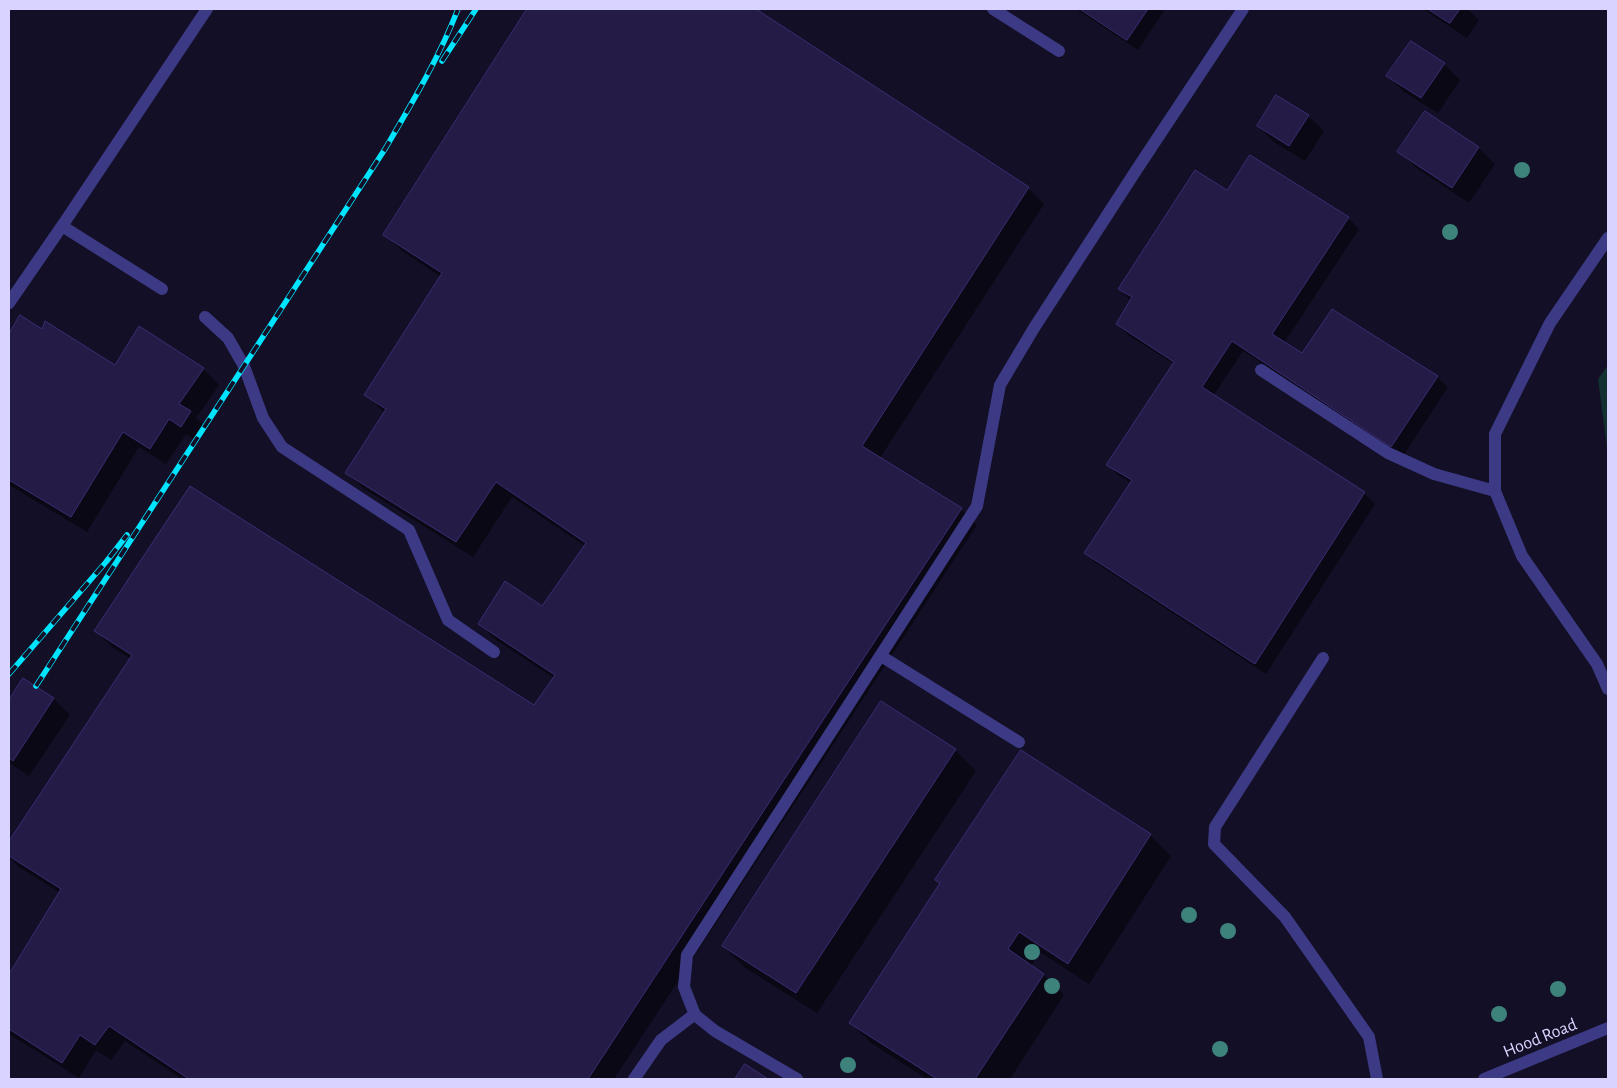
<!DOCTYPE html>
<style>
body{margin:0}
#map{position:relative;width:1617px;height:1088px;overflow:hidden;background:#130f26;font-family:"Alegreya Sans",sans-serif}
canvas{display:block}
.frame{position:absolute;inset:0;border:10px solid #d9d4ff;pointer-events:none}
</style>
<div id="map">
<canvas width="1617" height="1088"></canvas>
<div class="frame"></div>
</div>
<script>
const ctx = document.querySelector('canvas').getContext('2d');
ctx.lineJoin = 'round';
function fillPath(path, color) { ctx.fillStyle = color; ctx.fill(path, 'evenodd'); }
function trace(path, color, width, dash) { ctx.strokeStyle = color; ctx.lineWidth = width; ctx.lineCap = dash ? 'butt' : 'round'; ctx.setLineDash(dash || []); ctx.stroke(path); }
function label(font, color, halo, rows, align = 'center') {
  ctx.font = font + ' "Alegreya Sans",sans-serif'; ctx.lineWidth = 4; ctx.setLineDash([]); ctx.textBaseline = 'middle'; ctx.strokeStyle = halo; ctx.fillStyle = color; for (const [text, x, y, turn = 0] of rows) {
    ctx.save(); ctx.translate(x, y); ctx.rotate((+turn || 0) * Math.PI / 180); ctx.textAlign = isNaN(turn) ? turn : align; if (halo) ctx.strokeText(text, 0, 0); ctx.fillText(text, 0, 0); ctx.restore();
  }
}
const green = new Path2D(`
 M1608,365V456L1598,379Z`);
const shadow = new Path2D(`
 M529,9H754L1028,188L1044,204L880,458L961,509L977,525L614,1079H182L125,1041L111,1060L96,1050L79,1078L9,1034V976L60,893L19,867L9,857V843L131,659L112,647L96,631L534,707L554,678L496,640L480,624L543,607L585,546L512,497L473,557L363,488L347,472L385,413L366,395L441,277L401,250L385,234Z
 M1076,9H1165L1138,50Z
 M1423,9H1468L1479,20L1467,38Z
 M1444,64L1460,80L1438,113L1404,92L1388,76Z
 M1308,116L1324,131L1305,161L1274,142L1258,126Z
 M1479,148L1495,164L1469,203L1415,167L1399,151Z
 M1250,156L1348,218L1359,229L1284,343L1303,355L1437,377L1448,387L1403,456L1243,351L1213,396L1364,493L1375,504L1266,674L1096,563L1085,553L1131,483L1118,475L1108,464L1174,364L1128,335L1117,324L1131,301L1119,289L1227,192Z
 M21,317L42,330L116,366L203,369L219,385L196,418L206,428L197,442L186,434L166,464L139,447L87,532L9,485V336Z
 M24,679L54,699L70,715L29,776L9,763V702Z
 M882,702L955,750L976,771L817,1013L744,967L723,946Z
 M1150,835L1171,856L1089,984L1040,952L1031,966L1043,974L1064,995L1010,1079H927L871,1043L850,1022L941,884L937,880Z`);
const building = new Path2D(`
 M527,9H756L1029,187L862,446L962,508L588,1079H189L109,1026L95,1045L80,1035L62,1063L9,1029V974L61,889L9,856V841L132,655L94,631L190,486L534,705L555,675L478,624L505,581L542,606L586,543L496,482L456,542L345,473L386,409L364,395L442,273L383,235Z
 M1080,9H1148L1127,40Z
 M1428,9H1460L1450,23Z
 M1411,41L1445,63L1421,98L1386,76Z
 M1276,95L1309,115L1289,146L1257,126Z
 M1425,111L1479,147L1452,188L1397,152Z
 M1250,155L1349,217L1272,334L1302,353L1332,309L1438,376L1391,447L1232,341L1202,387L1365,492L1255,664L1084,553L1132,480L1106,465L1174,362L1116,324L1132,297L1118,289L1195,170L1227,190Z
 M20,315L42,329L45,321L115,365L139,326L204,368L179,404L191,411L181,427L169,419L150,449L123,432L71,517L9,480V334Z
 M23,678L54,698L13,761L9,758V700Z
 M881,701L956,749L796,993L722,946Z
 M1021,750L1151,834L1068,964L1019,932L1008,949L1044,974L975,1079H937L849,1023L940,883L935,880Z
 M745,1064L768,1079H735Z`);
const lane = new Path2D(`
 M993,9L1059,51
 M1608,238L1550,323L1495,434V491L1522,556L1597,664L1608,689
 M162,289L62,226L207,9
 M9,303L62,226
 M205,317L228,338L244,366L263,418L282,447L409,530L448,620L494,652
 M1261,370L1388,453L1434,474L1495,491
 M881,656L1019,742
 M1323,658L1215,827L1214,844L1285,917L1369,1037L1377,1079
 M634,1079L661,1040L695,1014
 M797,1079L715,1031L695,1015L684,987L687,955L977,506L1000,385L1034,328L1137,169L1243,9`);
const street = new Path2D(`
 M1484,1079L1608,1028`);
const rail = new Path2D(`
 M442,61L476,9
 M9,674L106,562L127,535
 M36,686L385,149C412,103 439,58 458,9`);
const trees = [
 [1522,170],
 [1450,232],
 [1189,915],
 [1228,931],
 [1032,952],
 [1052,986],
 [1558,989],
 [1499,1014],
 [1220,1049],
 [848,1065]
];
const streetNames = [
 ["Hood Road",1540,1038,-22]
];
fillPath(green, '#12302f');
fillPath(shadow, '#0007');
fillPath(building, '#241b47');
trace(building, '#3b2d73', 1);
trace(lane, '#3d3a85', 12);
trace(street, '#3d3a85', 12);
trace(rail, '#00e5ff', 5.5);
trace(rail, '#130f26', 4, [11]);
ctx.fillStyle = '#3d827b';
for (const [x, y] of trees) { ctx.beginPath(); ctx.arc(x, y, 8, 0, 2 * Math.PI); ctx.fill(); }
label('18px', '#d9d4ff', '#130f26', streetNames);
</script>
